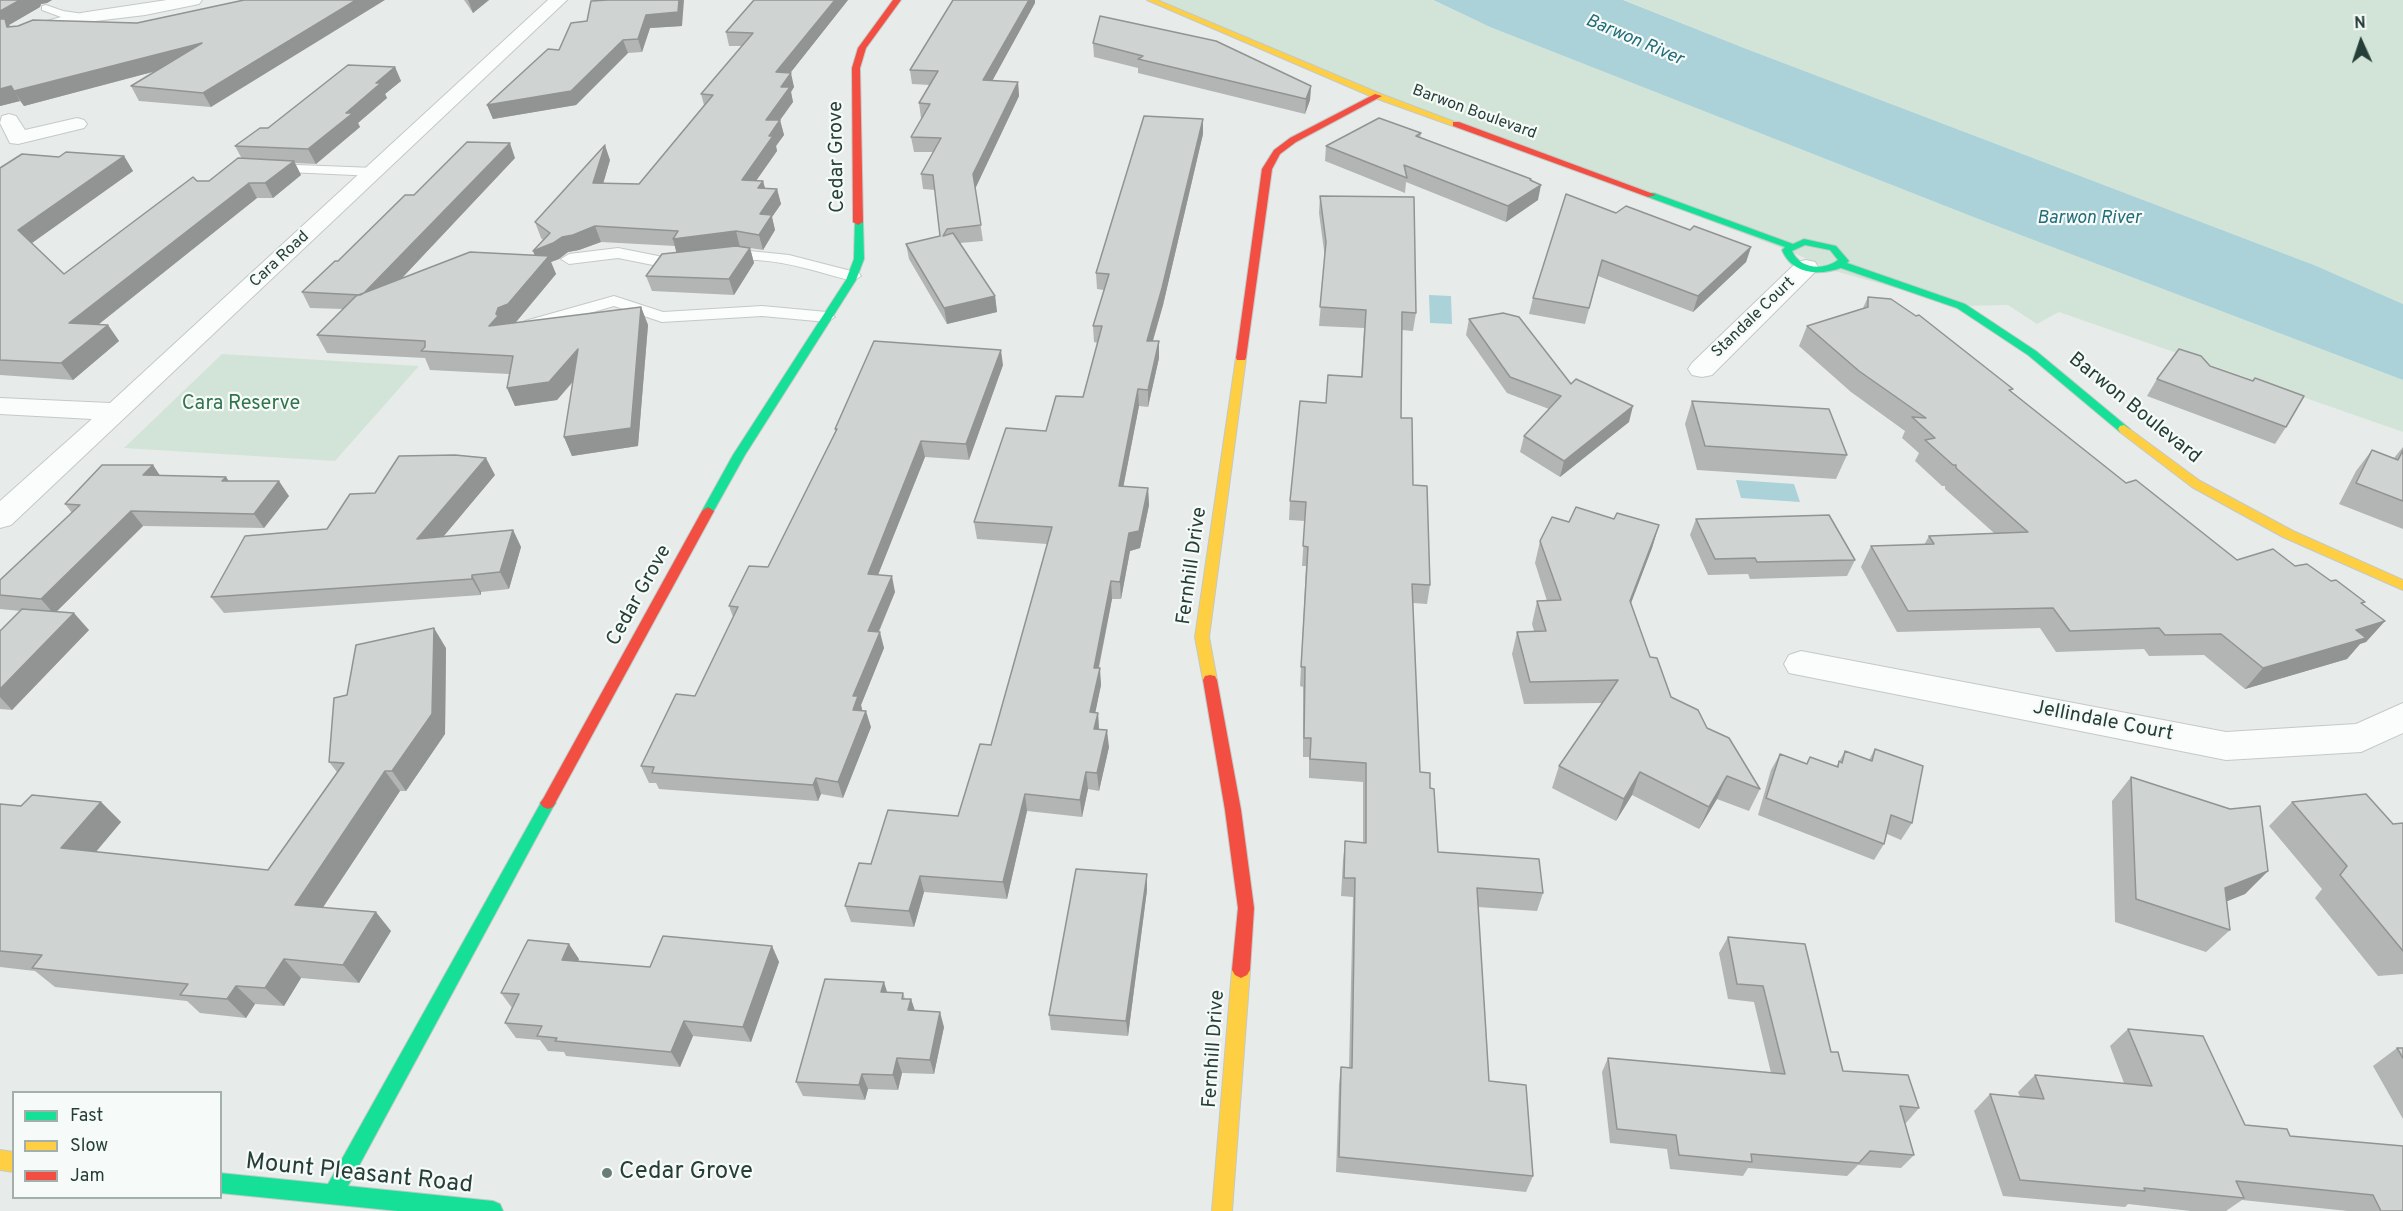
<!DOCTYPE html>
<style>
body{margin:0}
#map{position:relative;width:2403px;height:1211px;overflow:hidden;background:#e7ecea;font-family:Overpass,sans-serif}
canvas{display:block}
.legend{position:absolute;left:12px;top:1091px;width:210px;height:108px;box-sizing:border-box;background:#f6faf8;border:2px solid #a2afab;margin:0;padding:8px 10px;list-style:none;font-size:18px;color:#253f38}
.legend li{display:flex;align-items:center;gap:12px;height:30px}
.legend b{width:30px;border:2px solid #a2afab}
.north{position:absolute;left:2331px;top:12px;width:60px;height:60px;-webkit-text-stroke:4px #f6faf8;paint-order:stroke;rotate:357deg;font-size:16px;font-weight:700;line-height:24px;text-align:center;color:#253f38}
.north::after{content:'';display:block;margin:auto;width:21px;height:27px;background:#253f38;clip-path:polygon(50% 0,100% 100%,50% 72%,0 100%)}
</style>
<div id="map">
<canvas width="2403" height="1211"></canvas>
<ul class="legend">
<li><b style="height:8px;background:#16e098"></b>Fast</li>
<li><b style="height:8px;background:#ffcf43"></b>Slow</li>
<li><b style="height:8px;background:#f24e42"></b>Jam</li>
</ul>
<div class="north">N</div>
</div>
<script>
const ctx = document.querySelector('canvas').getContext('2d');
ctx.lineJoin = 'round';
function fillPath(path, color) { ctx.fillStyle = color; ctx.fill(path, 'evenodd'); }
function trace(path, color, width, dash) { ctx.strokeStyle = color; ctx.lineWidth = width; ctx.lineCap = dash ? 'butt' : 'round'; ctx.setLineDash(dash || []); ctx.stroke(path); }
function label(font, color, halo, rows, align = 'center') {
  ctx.font = font + ' Overpass,sans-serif'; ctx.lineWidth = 4.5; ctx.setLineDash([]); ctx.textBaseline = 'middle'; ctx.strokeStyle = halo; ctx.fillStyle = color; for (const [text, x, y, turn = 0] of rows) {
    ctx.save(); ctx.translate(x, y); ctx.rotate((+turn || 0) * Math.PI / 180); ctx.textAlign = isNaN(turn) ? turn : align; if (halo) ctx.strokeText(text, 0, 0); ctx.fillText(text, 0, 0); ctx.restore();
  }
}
const green = new Path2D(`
 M1151,0H1432L1490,27L1981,220L2403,380V432L2059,312L2037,324L2008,305L1961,306L1831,270L1787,250L1378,96Z
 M1624,0H2403V304L2314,265L1744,48Z
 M222,354L419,366L335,461L124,448Z`);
const water = new Path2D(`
 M1433,0H1623L1744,48L2314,265L2403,304V380L1981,220L1490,27Z
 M1429,295L1451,296L1452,324L1430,323Z
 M1736,480L1794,484L1800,502L1741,498Z`);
const lane = new Path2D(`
 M46,5L63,11L91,15L93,17C88,21 44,30 33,33L29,32V26L61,17L42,10V6Z
 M271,164L375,168L382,172L375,176L266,171L264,168Z
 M618,248L668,258L684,256L692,261L689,264L668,268L618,258L569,264L561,259L569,254Z
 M740,250L789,255L859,273L861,276L853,281C821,273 790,262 757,260C745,259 724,265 716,256L719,253Z
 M614,296L663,312L762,306L827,312L835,317L827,322L762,316L662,322L614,306L531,330L523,325L525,321Z`);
const street = new Path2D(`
 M167,0H202L199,4L145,15L87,22L81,21L78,17L81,13L87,12Z
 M548,0H567L11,525L0,528V501L92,419L0,414V398L110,403Z
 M9,114L16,116L25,130L77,118L84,120L87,124L84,128L18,144L10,143L0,123L2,116Z
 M1806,260L1815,262L1818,267L1815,272L1712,375L1702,377L1692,375L1688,369L1692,363L1797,262Z
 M1801,651L2226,732L2356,724L2403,703V733L2361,752L2226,760L1789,673L1784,664L1789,655Z`);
const fast = new Path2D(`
 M1648,193H1654L1793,244L1804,239L1836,246L1849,261L1847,263L1965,304L2036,351L2130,429L2128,432H2120L2028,355L1957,308L1841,268C1818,276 1792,274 1782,250L1785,247L1648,197ZM1805,245L1830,250L1838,260C1823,271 1800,269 1792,251Z
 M855,220L863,222L864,259L856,280L745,455L712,514H704L702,511L733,455L846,280L854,259Z
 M548,797L553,799L556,803L553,807L348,1186L493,1201L500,1204L503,1211H398L220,1193V1173L328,1184L543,799Z`);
const slow = new Path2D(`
 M1147,0H1157L1381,94L1460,124L1453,126L1375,98Z
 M1241,355L1246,358L1209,637L1217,680L1215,684H1205L1203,680L1195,637L1236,358Z
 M2124,425L2200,481L2293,531L2403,580V590L2283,537L2192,487L2120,432L2118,429L2120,426Z
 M1241,962L1247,965L1250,970L1232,1211H1212L1232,970L1235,965Z
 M0,1150L14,1152V1172L0,1170Z`);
const jam = new Path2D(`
 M893,0H901L866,48L860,68L863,222L858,225L853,222L852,68L858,48Z
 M1375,94L1382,96L1296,142L1280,154L1272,169L1246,358L1245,360H1237L1236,358L1262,169L1274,150L1290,138Z
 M1453,122H1459L1656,195L1648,197L1453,126Z
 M708,507L714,511L553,807L548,809L543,807L540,803L543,799L702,511Z
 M1210,675L1215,676L1217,680L1241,810L1254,908L1250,970L1247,975L1241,978L1235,975L1232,970L1238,908L1225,810L1203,680L1205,676Z`);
const wall = new Path2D(`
 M0,0H52L47,3L41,4L40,7L9,25L10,27L137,23L244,0L211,107L139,101L131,86L156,71L24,106L20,101L0,106Z
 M464,0H489L473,13Z
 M754,0H848L790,73L794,87L791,92L793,102L780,120L784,135L776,146L777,151L756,181H763L765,188L777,189L781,204L772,217L775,230L763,250L750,248L754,263L734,295L652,291L646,276L677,253L675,246L601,242L579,250L568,252L559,259L551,262L556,274L516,322L513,323L641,307L648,325L638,446L572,456L564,437L573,382L557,400L515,406L507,388L509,374L430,370L425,358L327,353L317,335L343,309L310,308L302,292L414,195L515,158L401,279L534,256L543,240L541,238L535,222L610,160L603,183L639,184L704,105L701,94L742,46H729L726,32Z
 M1035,3L992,81L1018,82L1019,96L975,189L983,241L960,243L995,296L997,312L947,324L909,259L906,244L940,236L935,190L923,189L921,174L933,152H914L911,137L922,118H921L919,103L930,85L912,84L910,70Z
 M571,23L682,26L650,28L642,52L628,53L576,105L493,119L487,105L559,50Z
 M1093,43L1311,86L1310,100L1305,114L1138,73V68L1094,57Z
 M395,67L401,81L385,94L387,98L358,123L360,127L316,164L295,163L301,175L273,198H257L98,325H108L119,341L73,380L0,375V168L59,157L124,156L133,171L32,243L64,274L242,159L235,146L268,128Z
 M1421,133L1420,138L1531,181L1538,200L1506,222L1406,182L1405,193L1325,161L1326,146Z
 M1203,134L1163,305L1153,341L1159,358L1148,407L1139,406L1123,487L1148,488L1149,505L1140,548L1130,551L1121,599H1112L1099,668L1101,685L1095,712L1098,713L1099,729L1109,747L1099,791L1088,789L1082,817L1027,811L1007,899L924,892L914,927L851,922L845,906L871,864L958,816L991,745L1047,544L977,539L974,522L1046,431L1083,397L1098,343L1094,342L1093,326L1104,290L1097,289L1096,273Z
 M1320,196L1416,313L1413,331L1402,330L1401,418L1430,585L1427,604L1413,603L1420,772L1430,788L1438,852L1543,893L1537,911L1478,907L1489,1081L1533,1176L1526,1192L1336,1172L1339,1084L1341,1067L1349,1068L1353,897L1341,896L1343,860L1345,841L1363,843V782L1309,778V757H1303V687L1300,686L1306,566H1302L1305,521L1289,520L1290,501L1326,403L1361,377L1364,328L1319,326L1325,258L1319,213Z
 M1616,213L1690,230L1751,247L1746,262L1693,312L1598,276L1585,324L1529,314L1533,298Z
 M1868,297L2012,392L2126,483L2237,560L2295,566L2363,604L2385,621L2366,642L2360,644L2347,659L2245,689L2204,655L2149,656L2144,649L2056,652L2040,628L1897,632L1861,567L1871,546L1924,545L1929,536L1994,533L1945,489V486H1942L1915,461L1919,453L1902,438L1905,431L1851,392L1799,346L1807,326L1863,308Z
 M1469,319L1571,384L1629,422L1560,477L1520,452L1524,436L1549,409L1507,393L1466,335Z
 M1003,365L969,460L925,457L878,575L895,592L879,632L884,648L861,705L862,710L871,727L843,798L821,794L818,801L659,789L656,783H649L641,766L695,696L733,617L729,606L768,567L835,432V429Z
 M2210,366L2253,381L2286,427L2275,444L2147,396L2157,379Z
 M1692,401L1847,455L1836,479L1697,470L1685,424Z
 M2403,447V529L2339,504L2356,471L2372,450L2394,458Z
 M153,465L160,476L229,481L289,496L264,528L143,526L56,612L89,630L12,710L0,709V631L21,611L0,609V580L72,513L65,504Z
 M495,475L443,537L513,530L521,547L509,589L481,592V595L224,613L211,597L327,529L375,493Z
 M1614,519L1659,525L1652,548L1631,603L1650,657L1671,697L1707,728L1760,789L1749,811L1717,799L1699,829L1632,795L1616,821L1552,788L1559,766L1602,703L1524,704L1512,654L1517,632L1534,631L1532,624L1537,601H1547L1535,563L1540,541L1569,522Z
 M1696,519L1855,560L1847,576L1750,579L1748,574L1708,575L1690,535Z
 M446,648L445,734L406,791H400L323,907L391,931L359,983L301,978L284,1006L255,1004L246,1018L200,1013L187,1001L55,987L35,971L0,967V804L21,806L101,802L121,822L96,852L268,870L337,772L329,762Z
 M1875,749L1912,823L1901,840L1887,834L1884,844L1874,860L1758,815L1771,770L1780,754L1806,764L1810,757L1836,767L1845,751L1869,760Z
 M2131,777L2268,871L2245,894L2227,901L2230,930L2206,952L2115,922L2112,801Z
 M2292,802L2393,824L2403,823V974L2378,976L2315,898L2322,889L2269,826Z
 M1147,874V890L1128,1036L1051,1030L1049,1015Z
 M1728,937L1831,1052L1843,1071L1919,1108L1906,1123H1905L1914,1155L1901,1168L1858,1165L1847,1176L1748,1168L1743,1176L1670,1169L1667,1149L1610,1143L1602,1072L1608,1058L1771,1073L1754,1002L1728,999L1719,953Z
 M772,946L779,962L751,1042L693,1036L680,1067L566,1056L564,1052L548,1051L540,1040L516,1038L505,1023L512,1008L501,993L579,959L578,961L650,967Z
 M887,993H903L905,999H911L915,1011L944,1027L934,1074L902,1073L898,1090L868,1089L865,1100L803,1096L796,1082Z
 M2128,1029L2245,1125L2290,1136L2403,1211H2348L2242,1200L2226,1211H2191L2128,1204L2125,1207L2003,1196L1974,1111L1990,1094L2020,1097L2018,1092L2035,1075L2124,1083L2110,1046Z
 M2397,1048H2403V1119L2373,1066Z`);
const shadedWall = new Path2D(`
 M20,0H52L47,3L41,4L40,7L9,25L14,33L16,41L0,30V11Z
 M356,0H385L211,107L203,93Z
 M468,0H489L473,13Z
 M679,0H684L682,26L650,28L642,52L638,39L646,15Z
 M835,0H848L780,86L776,72Z
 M1029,0H1035V3L985,94L983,80Z
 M623,40L628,53L576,105L493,119L487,105Z
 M202,43L209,57L24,106L14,91Z
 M395,67L401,81L385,94L387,98L358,123L360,127L316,164L308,149L376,83Z
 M791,73L794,87L791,92L793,102L770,134L766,120L781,87Z
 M1018,82L1019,96L975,189L973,174Z
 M11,86L20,101L0,106V89Z
 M1311,86L1310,100L1305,114L1306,99Z
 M1203,119V134L1163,305L1148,357L1147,341Z
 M780,120L784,135L776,146L777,151L746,195L742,180Z
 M510,143L515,158L371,311L362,295Z
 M605,145L610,160L599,198L593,183Z
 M124,156L133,171L29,245L18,230Z
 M294,161L301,175L273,198L265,183Z
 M1531,179L1529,193L1541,185L1538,200L1506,222L1508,206Z
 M763,181L767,196L758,188Z
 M249,183L257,198L80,339L69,323Z
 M777,189L781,204L772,217L775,230L763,250L759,235L760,214Z
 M595,226L601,242L579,250L568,252L559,259L551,262L556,274L516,322L506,326H489L498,308L539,267L533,251L562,237Z
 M736,231L740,247L677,255L673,239Z
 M1751,247L1746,262L1693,312L1698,296Z
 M750,248L754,263L734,295L729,279Z
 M995,296L997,312L947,324L944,308Z
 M641,307L648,325L638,446L572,456L564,437Z
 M108,325L119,341L73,380L61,363Z
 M1159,341V358L1148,407V390Z
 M578,349L585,367L557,400L515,406L507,388Z
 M1001,350L1003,365L969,460L966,444Z
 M1138,389L1139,406L1120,504L1119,486Z
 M1633,406L1629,422L1560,477L1564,461Z
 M921,441L925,457L872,590L868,574Z
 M486,458L495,475L427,556L417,539Z
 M153,465L163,480L143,475Z
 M226,477L236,491L222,481Z
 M279,481L289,496L264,528L254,514Z
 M1148,488L1149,505L1140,548L1130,551L1121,599L1120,582L1129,533Z
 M131,511L143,526L54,614L41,599Z
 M1659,525L1652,548L1623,624L1630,601Z
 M513,530L521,547L509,589L500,572Z
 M472,575L481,592V595L472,579Z
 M892,576L895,592L872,647L868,631Z
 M1111,581L1112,599L1095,685L1094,668Z
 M74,613L89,630L12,710L0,697V689Z
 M2385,621L2366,642L2360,644L2347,659L2245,689L2263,668L2356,630Z
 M434,628L446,648L445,734L406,791L392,771Z
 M880,632L884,648L861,705L863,713L853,710V696Z
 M1100,668L1101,685L1092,729L1090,712Z
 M866,711L871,727L843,798L838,782Z
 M1098,713L1099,730L1094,729Z
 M1107,730L1109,747L1099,791L1097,773Z
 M385,771L400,791L312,924L295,905Z
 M1086,772L1088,789L1082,817L1080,800Z
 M1640,772L1632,795L1616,821L1624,799Z
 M1727,776L1717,799L1699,829L1709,807Z
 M816,778L821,794L818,801L813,785Z
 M1025,794L1027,811L1007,899L1003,882Z
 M101,802L121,822L82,868L61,848Z
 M2268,871L2245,894L2203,911L2225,888Z
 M1147,874V890L1128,1036L1126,1021Z
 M920,876L924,892L914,927L909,911Z
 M376,912L391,931L359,983L343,965Z
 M569,944L579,959L572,975L562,960Z
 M772,946L779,962L751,1042L743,1027Z
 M284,959L301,978L284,1006L265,988Z
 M884,982L889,998L881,992Z
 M236,986L255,1004L246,1018L227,999Z
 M911,999L916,1014L908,1010Z
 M940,1012L944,1027L934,1074L930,1060Z
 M684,1021L693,1036L680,1067L671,1052Z
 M897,1058L902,1073L898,1090L893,1075Z
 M862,1074L868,1089L865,1100L859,1085Z`);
const building = new Path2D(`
 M0,0H20L0,11Z
 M244,0H356L203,93L131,86L202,43L14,91L11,86L0,89V19H5L7,27L18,26L33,20L137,23Z
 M608,0H679L678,12L646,15L638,39L623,40L571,91L487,105L548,49L559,50L571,23L587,21L591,1Z
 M754,0H835L776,72L791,73L781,87H790L766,120H780L769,136H773L742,180L763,181L758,188L777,189L760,214L772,215L759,235L736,231L673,239L678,231L595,226L573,235L562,237L553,243L533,251L550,233L535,222L605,145L593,183L639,184L713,95L701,94L753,33L726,32Z
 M953,0H1029L983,80L1018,82L973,174L981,225L947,229L943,236L953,233L995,296L944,308L906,244L940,236L933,175L921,174L941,138L911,137L930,104L919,103L938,71L910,70Z
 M1100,16L1216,41L1311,86L1306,99L1138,59L1143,56L1093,43Z
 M348,65L395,67L376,83H381L346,113H353L308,149L235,146L260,128H268Z
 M1144,116L1203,119L1162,288L1147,341H1159L1148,390L1138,389L1119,486L1148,488L1139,531L1129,533L1120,582L1111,581L1094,668H1100L1090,712L1098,713L1094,729L1107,730L1097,773L1086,772L1080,800L1025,794L1003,882L920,876L909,911L845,906L859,863L871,864L888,810L958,816L980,744L991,745L1052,527L974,522L1006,428L1046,431L1056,396L1083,397L1102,326H1093L1109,274L1096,273Z
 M1379,118L1421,133L1416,136L1531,179L1530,180L1541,185L1508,206L1404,165L1407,178L1326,146Z
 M467,142L510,143L364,293L360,295L302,292L335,261H338L405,195H414Z
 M66,152L124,156L18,230L64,274L193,177L197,181H209L238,158L294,161L265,183H249L69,323L108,325L61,363L0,360V168L22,154L59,157Z
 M1566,194L1616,213L1626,206L1690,230L1694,226L1751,247L1698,296L1602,260L1589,308L1533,298Z
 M1320,196L1414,197L1416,313L1402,312L1401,418H1412L1413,485L1427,486L1430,585L1412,584L1420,772L1430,773V788L1434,789L1438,852L1539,859L1543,893L1477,888L1489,1081L1526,1085L1533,1176L1339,1157L1341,1067L1352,1068L1355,878H1344L1345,841L1366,843V763L1310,759L1311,738H1304L1305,667H1301L1308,547L1303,546L1306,502L1290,501L1300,401L1326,403L1328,375L1362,377L1366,310L1320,307L1326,242Z
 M736,246L750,248L729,279L646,276L662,254Z
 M470,252L549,256L508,304L498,308L496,314L498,316L489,326L641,307L631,428L564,437L578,349L549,382L507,388L513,356L421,351L425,347V341L317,335L356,296Z
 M1868,297L1891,299L1916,316L1919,315L2013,389L2009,390L2126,483L2136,480L2237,560L2273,549L2295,566L2307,564L2331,581L2336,580L2365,602L2361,603L2385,621L2356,630L2366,638L2263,668L2221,634L2165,635L2159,628L2070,631L2053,608L1908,611L1871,546L1934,544L1929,536L2028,532L1956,468V465H1953L1925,440L1935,438L1912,417L1926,418L1859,371L1807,326L1868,307Z
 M1503,313L1519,317L1571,384L1576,379L1633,406L1564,461L1524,436L1561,396L1510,377L1469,319Z
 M874,341L1001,350L966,444L921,441L868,574L892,576L868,631L880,632L853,696H858L853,710L866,711L838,782L816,778L813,785L652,773L654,767L641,766L676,694L695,696L738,607L729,606L749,566L768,567L837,429H835Z
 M2179,349L2201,356L2210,366L2253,381L2255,378L2304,396L2286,427L2157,379Z
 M1692,401L1829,409L1847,455L1705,446Z
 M2372,450L2398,460L2403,450V501L2356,483Z
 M455,455L486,458L417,539L513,530L500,572L472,575V579L211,597L245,536L327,529L350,494L375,493L399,456Z
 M102,465H153L143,475L226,477L222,481H279L254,514L131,511L41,599L0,595V580L80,505L65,504Z
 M1576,507L1614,519L1617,513L1659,525L1630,601L1650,657L1657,658L1671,697L1698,710L1707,728L1729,738L1760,789L1727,776L1709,807L1640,772L1624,799L1559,766L1618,680L1530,682L1517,632L1546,631L1537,601L1561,600L1540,541L1552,517L1569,522Z
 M1829,515L1855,560L1757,562L1755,558L1715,559L1696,519Z
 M22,609L74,613L0,689V631Z
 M434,628L432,714L392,771H385L295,905L376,912L343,965L284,959L265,988L236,986L227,999L180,995L188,984L32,968L42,955L0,951V804L21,806L32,795L101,802L61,848L268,870L344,763L329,762L334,698L347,695L356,645Z
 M1875,749L1923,766L1912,823L1891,815L1884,844L1766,798L1780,754L1807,764L1810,757L1838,767L1839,761L1842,763L1845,751L1872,761Z
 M2131,777L2230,809L2260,806L2268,871L2225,888L2230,930L2136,899Z
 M2366,794L2393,824L2403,823V951L2340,875L2347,866L2292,802Z
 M1076,869L1147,874L1126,1021L1049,1015Z
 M663,936L772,946L743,1027L684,1021L671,1052L555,1041L557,1038L537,1036L542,1026L505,1023L519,994L501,993L528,940L569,944L562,960L650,967Z
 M1728,937L1805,944L1831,1052H1838L1843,1071L1908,1075L1919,1108L1900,1106L1914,1155L1870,1151L1859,1163L1751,1154L1752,1162L1679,1155L1676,1135L1617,1129L1608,1058L1785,1074L1763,986L1737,984Z
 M825,979L884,982L881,992L903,993L902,999H911L908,1010L940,1012L930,1060L897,1058L893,1075L862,1074L859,1085L796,1082Z
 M2128,1029L2203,1036L2245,1125L2287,1129L2290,1136L2403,1146V1211H2381L2373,1195L2236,1181L2244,1198L2144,1188L2145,1191L2020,1180L1990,1094L2044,1099L2035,1075L2152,1086Z
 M2397,1048H2403V1058Z`);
const markers = [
 [607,1173,6,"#697c76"]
];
const farStreetnames = [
 ["Barwon Boulevard",1474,113,20],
 ["Cara Road",280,260,-43],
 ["Standale Court",1754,318,-44]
];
const farWaternames = [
 ["Barwon River",1634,41,23],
 ["Barwon River",2089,219]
];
const streetNames = [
 ["Cedar Grove",838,157,-91],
 ["Barwon Boulevard",2134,409,39],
 ["Fernhill Drive",1193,566,-82],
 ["Cedar Grove",640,596,-61],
 ["Jellindale Court",2103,722,11],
 ["Fernhill Drive",1215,1049,-86]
];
const parkNames = [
 ["Cara Reserve",241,405]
];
const nearPoinames = [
 ["Cedar Grove",619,1173]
];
const nearStreetnames = [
 ["Mount Pleasant Road",359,1175,6]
];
fillPath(green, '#d2e4d7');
fillPath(water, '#aad2d8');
trace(lane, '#c4c9c7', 2);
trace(street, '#c4c9c7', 2);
trace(fast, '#c3c9c7', 2);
trace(slow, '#c3c9c7', 2);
trace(jam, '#c3c9c7', 2);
fillPath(lane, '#fbfcfc');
fillPath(street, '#fbfcfc');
fillPath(fast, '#16e098');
fillPath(slow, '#ffcf43');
fillPath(jam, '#f24e42');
fillPath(wall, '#b2b5b4');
fillPath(shadedWall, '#919492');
fillPath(building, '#cfd3d1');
trace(building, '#919492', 1.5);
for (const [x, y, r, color] of markers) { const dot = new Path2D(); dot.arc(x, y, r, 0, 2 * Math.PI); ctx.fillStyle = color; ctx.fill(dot); trace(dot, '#f6faf8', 2); }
label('16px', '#253f38', '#f6faf8', farStreetnames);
label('italic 18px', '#216c79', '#f6faf8', farWaternames);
label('20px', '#253f38', '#f6faf8', streetNames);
label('20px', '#31754a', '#f6faf8', parkNames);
label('24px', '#253f38', '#f6faf8', nearPoinames, 'left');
label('24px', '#253f38', '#f6faf8', nearStreetnames);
</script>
